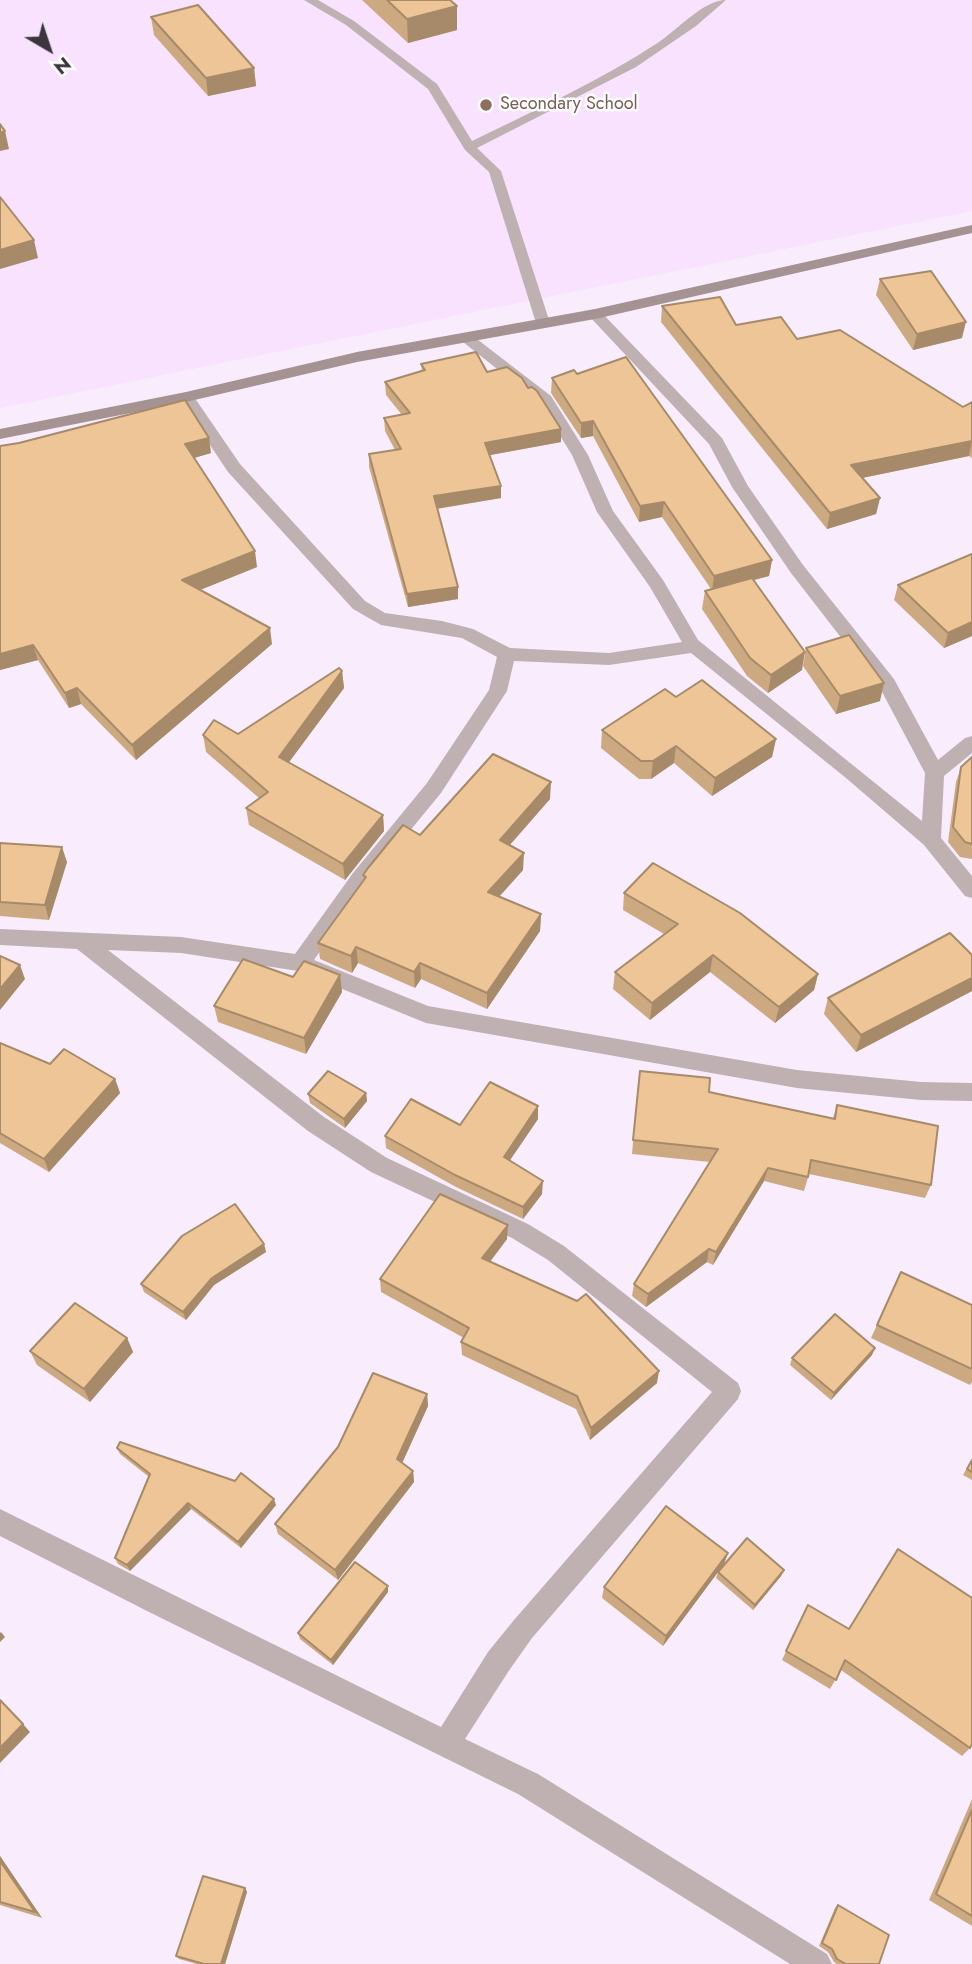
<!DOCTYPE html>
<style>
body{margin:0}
#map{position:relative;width:972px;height:1964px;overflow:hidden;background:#f9ecfd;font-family:Jost,sans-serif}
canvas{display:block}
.north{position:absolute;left:14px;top:14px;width:70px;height:70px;-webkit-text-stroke:5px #fefefe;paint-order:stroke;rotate:141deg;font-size:19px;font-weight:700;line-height:28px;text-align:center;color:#3b353d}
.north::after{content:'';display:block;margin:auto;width:24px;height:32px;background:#3b353d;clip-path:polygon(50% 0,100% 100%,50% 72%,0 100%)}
</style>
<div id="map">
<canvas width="972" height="1964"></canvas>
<div class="north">N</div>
</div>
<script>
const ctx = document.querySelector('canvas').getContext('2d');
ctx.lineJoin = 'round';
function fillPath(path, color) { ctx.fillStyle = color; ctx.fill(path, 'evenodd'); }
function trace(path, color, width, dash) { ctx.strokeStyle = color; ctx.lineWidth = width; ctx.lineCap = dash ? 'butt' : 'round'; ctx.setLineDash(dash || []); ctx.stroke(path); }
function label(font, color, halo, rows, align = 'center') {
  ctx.font = font + ' Jost,sans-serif'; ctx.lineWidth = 5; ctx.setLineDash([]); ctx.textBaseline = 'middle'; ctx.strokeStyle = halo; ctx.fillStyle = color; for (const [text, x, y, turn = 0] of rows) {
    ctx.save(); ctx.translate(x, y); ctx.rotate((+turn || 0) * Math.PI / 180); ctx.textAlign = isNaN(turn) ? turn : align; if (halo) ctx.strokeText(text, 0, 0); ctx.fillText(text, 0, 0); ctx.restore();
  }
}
const built = new Path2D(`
 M0,0H972V211L0,408Z`);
const service = new Path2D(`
 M304,0H318L354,21L437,84L472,141C535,110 600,81 659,42C678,29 704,0 726,0L696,26L636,67L477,148L501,171L550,323L543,327L536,323L489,172L465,150L428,89L346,25Z`);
const minor = new Path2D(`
 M595,309L600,311L722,438L748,486L803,565L894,679L938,760L965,738L972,736V753L944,776L941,838L972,876V898L965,896L924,845L846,778L691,653L609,665L514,661L507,691L441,793L367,883L314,960L428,1006L797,1070L921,1082L972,1083V1101L921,1100L797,1088L426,1023L298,971L181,953L108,950L324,1117L387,1158L528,1224L564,1246L738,1383L741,1391L738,1399L532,1638L508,1672L465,1739L538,1774L827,1954L832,1964H790L518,1794L149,1612L0,1536V1509L441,1727L488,1652L514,1620L712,1392L548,1260L512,1238L371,1172L308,1131L77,949L0,945V929L181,937L295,954L353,873L427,783L489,690L497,657L462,638L381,625L353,609L228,472L178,397L180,394H192L240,464L365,601L385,613L442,621L473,629L510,648L609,653L682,642L650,587L597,512L572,455L539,402L463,342L460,339L463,336H473L551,396L588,455L613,511L663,580L698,640L922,821L925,773L880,688L791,573L732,487L709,444L590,317L587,314L590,311Z`);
const secondary = new Path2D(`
 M972,225V233L595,319L357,362L186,402L0,439V429L186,392L357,352L595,309Z`);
const wall = new Path2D(`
 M362,0H450L457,6V30L408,43Z
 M151,17L254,68L256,86L208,96L154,35Z
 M880,279L962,338L913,350L876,295Z
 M662,306L736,325L797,339L963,407L972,402V458L969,456L862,478L880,498L876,514L827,529L661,322Z
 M421,364L487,372L561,442L490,455L501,486V498L437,509L458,587V599L408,607L369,467V454L395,450L385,431L384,418L402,415L386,395L385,382L422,371Z
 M552,378L772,560L769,576L753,580L802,670L768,693L747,676L702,609L705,591L711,589L662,517L639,522L593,436L581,438L551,393Z
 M0,446L211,453L194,458L257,567L200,590L272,644L136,760L81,704L69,708L38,660L0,670Z
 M972,554V636L944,648L894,600L898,585Z
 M806,648L880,701L836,714L803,666Z
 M342,671L344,688L289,762L383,815L384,831L345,880L249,825L246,808L259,798L206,752L203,735L238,734Z
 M676,697L776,739L772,757L712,796L674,763L651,779H639L601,748L602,730Z
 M972,757V859L960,857L948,842L956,782L961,767Z
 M550,799L510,845L523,870L499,897L541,914L540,931L487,1009L421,979L415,988L358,963L352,973L320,959L318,943L363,881V875L420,835Z
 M0,843L67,862L49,920L0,916Z
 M624,893L818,974L814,990L775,1023L710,972L650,1020L613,989L615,972L664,934L623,910Z
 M972,955V991L856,1052L824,1014L828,998Z
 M340,975L342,992L306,1054L218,1022L214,1006L293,977Z
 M0,1043L50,1064L115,1079L120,1093L49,1172L0,1143Z
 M638,1085L709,1092L833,1118L837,1105L931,1185L925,1198L809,1174L804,1191L764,1181L713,1265L707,1262L646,1307L632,1296L634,1284L710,1162L632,1154Z
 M366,1093L367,1101L345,1128L310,1103L308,1094Z
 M538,1119L510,1160L542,1194L523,1219L456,1187L386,1148L385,1136L460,1125Z
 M507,1239L490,1262L657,1383L590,1440L576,1409L462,1355L461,1342L464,1338L381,1292L380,1279Z
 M264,1244L266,1252L214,1285L186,1320L144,1292L141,1284Z
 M972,1305V1382L970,1385L871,1338L877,1325Z
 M127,1338L133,1352L90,1402L37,1365L30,1351Z
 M872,1355L831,1400L790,1365L792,1358Z
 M427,1394L428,1406L402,1463L413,1471L414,1482L338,1580L278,1534L275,1524Z
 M117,1448L276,1505L241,1548L191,1509L130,1571L118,1564L115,1558L149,1477L120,1454Z
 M972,1459V1480L963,1475Z
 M728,1553L724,1564L663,1646L602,1598L604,1587Z
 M784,1570L781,1576L753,1610L716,1578L718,1572Z
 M388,1586V1592L333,1665L300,1639L298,1633Z
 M808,1605L970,1748L962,1756L841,1670L830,1689L782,1660Z
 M972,1799V1926L929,1900Z
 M0,1856L42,1918L0,1905Z
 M245,1888L247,1892L225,1964H197L179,1959L176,1956Z
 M838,1905L879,1964H837L834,1962L828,1952L819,1946L835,1908Z`);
const shadedWall = new Path2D(`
 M457,6V30L408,43L407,19Z
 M254,68L256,86L208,96L206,78Z
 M5,131L9,149L0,151V133Z
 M34,240L38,258L0,269V250Z
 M966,322L962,338L913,350L917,334Z
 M593,421V436L581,438V423Z
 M561,429V442L485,456V443Z
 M209,438L211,453L187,460L185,444Z
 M972,441L969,456L847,481L851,465Z
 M501,486V498L434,509V496Z
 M880,498L876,514L827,529L830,513Z
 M664,502L662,517L639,522L640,506Z
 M255,551L257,567L185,596L182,580Z
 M772,560L769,576L712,591L714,576Z
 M458,587V599L408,607L407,594Z
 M972,622V636L944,648L948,633Z
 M270,628L272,644L136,760L132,745Z
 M33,645L38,660L0,670V654Z
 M805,652L802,670L768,693L771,675Z
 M342,671L344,688L281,773L279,757Z
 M884,683L880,701L836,714L840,696Z
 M77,688L81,704L69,708L65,693Z
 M776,739L772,757L712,796L715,778Z
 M676,746L674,763L651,779L653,761Z
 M551,782L550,799L499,857L500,840Z
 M383,815L384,831L345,880L343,864Z
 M62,847L67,862L49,920L45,905Z
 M524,853L523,870L488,909V892Z
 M541,914L540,931L487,1009V993Z
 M356,947L358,963L352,973L351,956Z
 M713,955L710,972L650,1020L652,1003Z
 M420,963L421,979L415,988L414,972Z
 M20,965L25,979L0,1010V989Z
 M818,974L814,990L775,1023L779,1007Z
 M340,975L342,992L306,1054L304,1038Z
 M972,978V991L856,1052L861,1035Z
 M115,1079L120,1093L49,1172L44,1159Z
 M366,1093L367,1101L345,1128L344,1119Z
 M538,1106V1119L504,1169V1157Z
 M768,1168L764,1181L713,1265L716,1252Z
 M543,1181L542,1194L523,1219V1207Z
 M508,1225L507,1239L482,1272V1258Z
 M264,1244L266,1252L214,1285L186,1320L183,1312L212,1278Z
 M709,1249L707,1262L646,1307L648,1294Z
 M127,1338L133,1352L90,1402L84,1389Z
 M875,1348L872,1355L831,1400L834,1393Z
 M659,1371L657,1383L590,1440L591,1428Z
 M427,1394L428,1406L399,1470L397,1459Z
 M413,1471L414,1482L338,1580L335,1570Z
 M274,1499L276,1505L241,1548L238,1542Z
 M188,1503L191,1509L130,1571L127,1565Z
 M728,1553L724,1564L663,1646L666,1636Z
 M784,1570L781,1576L753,1610L755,1605Z
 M388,1586V1592L333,1665L331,1660Z
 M1,1632L5,1637L0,1642V1633Z
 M23,1724L30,1732L0,1763V1748Z
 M0,1856L42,1918L35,1912L0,1861Z
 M245,1888L247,1892L225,1964H221Z`);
const building = new Path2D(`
 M387,0H450L457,6L407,19Z
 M198,5L254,68L206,78L151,17Z
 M0,124L5,131L0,133Z
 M0,197L34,240L0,250Z
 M931,271L966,322L917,334L880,279Z
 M720,297L736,325L781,317L797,339L840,330L963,407L972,402V441L851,465L880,498L830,513L662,306Z
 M476,352L487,372L507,367L522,378L528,388L532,387L537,391L561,429L485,443L501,486L434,496L458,587L407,594L369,454L401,449L384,418L410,413L385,382L425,370L421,364Z
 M626,357L772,560L714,576L664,502L640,506L593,421L581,423L552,378L574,370L577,374Z
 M185,400L209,438L185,444L255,551L182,580L270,628L132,745L77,688L65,693L33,645L0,654V446L19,443Z
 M972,554V622L948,633L898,585Z
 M752,578L805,652L771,675L750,658L705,591Z
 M849,635L884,683L840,696L806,648Z
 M339,668L342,671L279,757L383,815L343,864L246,808L268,792L203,735L214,720L238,734Z
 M702,680L776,739L715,778L676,746L653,761H641L602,730L665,689L676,697Z
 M493,754L551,782L500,840L524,853L488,892L541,914L487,993L420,963L414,972L356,947L351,956L318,943L366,877L363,875L368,868L403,825L420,835Z
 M972,757V844L965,842L953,827L961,767Z
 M0,843L62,847L45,905L0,902Z
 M653,863L740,913L818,974L779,1007L713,955L652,1003L615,972L678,924L624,893Z
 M950,933L972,955V978L861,1035L828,998Z
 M0,956L20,965L0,989Z
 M243,959L293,977L304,961L340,975L304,1038L214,1006Z
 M0,1043L50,1064L64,1049L115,1079L44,1159L0,1133Z
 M328,1071L366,1093L344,1119L308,1094Z
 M640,1071L710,1078L709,1092L835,1119L837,1105L938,1126L931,1185L811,1160L808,1177L768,1168L716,1252L709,1249L648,1294L634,1284L718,1149L633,1140Z
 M490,1082L538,1106L504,1157L543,1181L523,1207L455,1175L385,1136L411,1099L460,1125Z
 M440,1194L508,1225L482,1258L577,1301L586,1294L659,1371L591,1428L577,1396L461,1342L469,1328L380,1279Z
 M235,1204L264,1244L212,1278L183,1312L141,1284L182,1236Z
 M901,1272L972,1305V1369L877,1325Z
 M75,1303L127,1338L84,1389L30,1351Z
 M835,1314L875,1348L834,1393L792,1358Z
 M373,1373L427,1394L397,1459L413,1471L335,1570L275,1524L338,1447Z
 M120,1442L235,1481L241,1473L274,1499L238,1542L188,1503L127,1565L115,1558L150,1474L117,1448Z
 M972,1460V1472L967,1469Z
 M666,1506L728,1553L666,1636L604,1587Z
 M747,1538L784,1570L755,1605L718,1572Z
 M898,1549L972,1598V1744L970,1748L845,1660L836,1680L786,1651L808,1605L849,1629Z
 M355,1562L388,1586L331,1660L298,1633Z
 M0,1700L23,1724L0,1748Z
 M972,1810V1916L936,1894Z
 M0,1861L35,1912L0,1902Z
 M203,1876L245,1888L221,1964H204L176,1956Z
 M838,1905L889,1935L879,1964H846L837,1959L832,1949L822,1943Z`);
const markers = [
 [486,105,7,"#8d6e63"]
];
const farEducationnames = [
 ["Secondary School",500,105]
];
fillPath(built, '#f8e2fe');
fillPath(service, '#bfb1b2');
fillPath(minor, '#bfb1b2');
fillPath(secondary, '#a59293');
fillPath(wall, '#cda981');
fillPath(shadedWall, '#a78a69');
fillPath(building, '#eec596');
trace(building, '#a78a69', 2);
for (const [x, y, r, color] of markers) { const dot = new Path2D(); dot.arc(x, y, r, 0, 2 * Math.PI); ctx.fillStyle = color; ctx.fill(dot); trace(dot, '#fefefe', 2.5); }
label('18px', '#785e54', '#fefefe', farEducationnames, 'left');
</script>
